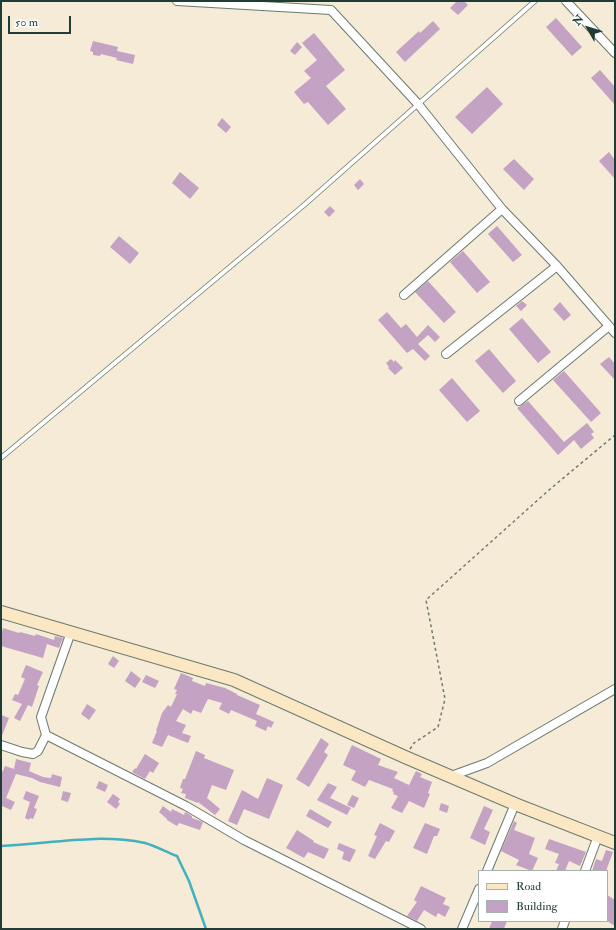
<!DOCTYPE html>
<style>
body{margin:0}
#map{position:relative;width:616px;height:930px;overflow:hidden;background:#f5ebd7;font-family:"IM FELL Double Pica",serif}
canvas{display:block}
.frame{position:absolute;inset:0;border:2px solid #1f3d34;pointer-events:none}
.legend{position:absolute;left:478px;top:870px;width:130px;height:52px;box-sizing:border-box;background:#fff;border:1px solid #a5b1ae;margin:0;padding:5px 7px;list-style:none;font-size:12px;color:#1f3d34}
.legend li{display:flex;align-items:center;gap:8px;height:20px}
.legend b{width:20px;border:1px solid #a5b1ae}
.north{position:absolute;left:568px;top:8px;width:40px;height:40px;-webkit-text-stroke:3px #fff;paint-order:stroke;rotate:309deg;font-size:11px;font-weight:700;line-height:16px;text-align:center;color:#1f3d34}
.north::after{content:'';display:block;margin:auto;width:14px;height:18px;background:#1f3d34;clip-path:polygon(50% 0,100% 100%,50% 72%,0 100%)}
.scale{position:absolute;left:8px;top:16px;width:63px;height:18px;box-sizing:border-box;border:2px solid #1f3d34;border-top:0;padding-left:5px;font-size:12px;line-height:14px;white-space:nowrap;color:#1f3d34;-webkit-text-stroke:3px #fff;paint-order:stroke}
</style>
<div id="map">
<canvas width="616" height="930"></canvas>
<div class="frame"></div>
<ul class="legend">
<li><b style="height:5px;background:#fbe7c3"></b>Road</li>
<li><b style="height:11px;background:#c4a2c3"></b>Building</li>
</ul>
<div class="north">N</div>
<div class="scale">50 m</div>
</div>
<script>
const ctx = document.querySelector('canvas').getContext('2d');
ctx.lineJoin = 'round';
function trace(path, color, width, dash) { ctx.strokeStyle = color; ctx.lineWidth = width; ctx.lineCap = dash ? 'butt' : 'round'; ctx.setLineDash(dash || []); ctx.stroke(path); }
function fillPath(path, color) { ctx.fillStyle = color; ctx.fill(path, 'evenodd'); }
const stream = new Path2D(`
 M1,846C50,844 96,833 145,843C156,846 166,852 177,856L189,881L206,929`);
const building = new Path2D(`
 M457,1H464L468,5L458,15L450,8Z
 M556,18L582,47L572,56L546,27Z
 M433,21L440,29L405,62L396,52L419,31L420,33Z
 M314,33L345,70L326,86L346,109L328,125L308,102L304,104L294,92L311,78L304,71L317,60L302,43Z
 M93,41L118,47L117,51L135,55L133,64L116,60L117,58L101,54L100,56L93,55V52L90,51Z
 M297,42L302,47L295,55L290,51Z
 M600,70L615,87V105L591,78Z
 M487,87L503,104L472,134L455,117Z
 M222,118L231,127L226,133L217,125Z
 M609,152L615,160V179L599,161Z
 M514,159L534,179L524,190L503,169Z
 M180,172L199,188L190,199L172,183Z
 M360,179L364,184L358,190L354,185Z
 M330,206L335,211L329,217L324,212Z
 M497,226L522,255L513,262L488,234Z
 M119,236L139,253L130,264L110,247Z
 M463,251L490,282L477,293L450,262Z
 M428,281L456,312L444,323L415,292Z
 M522,301L527,305L521,311L516,306Z
 M560,302L571,315L564,321L553,309Z
 M387,312L401,328L406,324L417,337L428,325L440,337L435,342L428,335L418,344L430,356L425,361L413,349L407,353L378,320Z
 M522,318L551,352L538,363L509,329Z
 M489,349L516,381L503,393L475,361Z
 M609,357L615,364V380L600,364Z
 M391,359L394,362L395,360L403,368L395,375L388,368L389,367L386,363Z
 M564,371L601,413L591,422L553,380Z
 M452,378L480,411L467,422L439,390Z
 M528,401L564,442L587,423L594,432L591,434L594,438L581,449L574,440L558,455L517,408Z
 M3,628L19,633L20,632L35,636L36,634L54,640L55,636L63,638L59,648L47,644L43,658L1,646V635Z
 M113,656L119,661L114,668L108,664Z
 M26,665L43,672L37,685L39,686L32,707L28,705L20,721L14,718L22,704L12,700L15,694L18,695L25,679L21,677Z
 M131,671L141,679L135,688L125,681Z
 M181,673L193,678L192,681L205,686L206,683L225,688L237,694V695L260,705L256,714L274,722L271,728L268,726L266,731L255,726L257,721L231,710L229,714L219,709L222,703L208,699L201,713L193,710L191,714L183,709L176,721L186,725L182,733L191,736L188,743L168,735L162,747L152,743L157,731H156L162,713L168,705L171,707L177,694H175L177,690L174,689Z
 M146,675L159,681L155,688L142,682Z
 M87,704L96,710L89,720L81,714Z
 M1,715L9,718L1,738Z
 M321,738L329,744L324,752L328,755L309,787L296,779Z
 M352,745L381,759L378,765L398,772L394,778L409,785L416,771L422,774L420,777L432,782L428,793L430,794L424,808L409,801L402,813L391,808L398,796L393,794L394,792L392,791L393,789L369,780L365,787L351,780L356,771L343,765Z
 M196,751L205,755L204,758L234,770L226,790L212,785L207,798L220,809L215,815L198,802V803L185,798L186,794L181,793L183,789L180,788L183,779H185Z
 M145,754L159,763L153,773L150,771L145,779L132,772L135,768L136,769Z
 M16,759L31,763L29,771L43,777L51,778L52,774L62,777L60,787L40,782L32,778L16,774L6,798L15,802L11,810L2,806L1,809V775L5,766L14,769Z
 M267,778L283,785L269,819L244,809L237,825L228,821L242,790L258,799Z
 M99,781L108,785L105,792L96,788Z
 M328,783L337,787L330,798L351,808L347,815L317,800Z
 M26,791L39,796L34,808L37,809L33,819L30,818L29,820L25,818L30,802L23,799Z
 M63,791L71,793L68,802L61,800Z
 M113,794L120,799L118,802L120,804L116,809L107,802Z
 M352,795L359,798L354,808L347,805Z
 M441,803L449,806L447,813L439,810Z
 M163,806L171,812L172,809L184,815L185,812L187,813L192,816V818L203,822L200,830L179,823L177,826L167,820V819L159,812Z
 M484,806L493,810L484,829L490,832L485,845L470,838Z
 M310,809L332,822L328,828L306,816Z
 M514,821L517,823L514,830L535,838L529,854L538,858L532,871L516,865L519,860L501,851Z
 M380,823L395,831L389,842L386,841L375,859L368,856L377,836L374,835Z
 M425,823L440,829L437,836H434L427,854L413,848Z
 M297,830L314,841L313,842L329,849L324,859L308,852L304,858L286,848Z
 M549,839L586,852L580,866L569,861L565,871H556L559,864L555,863L559,854L545,849Z
 M339,843L356,850L350,862L342,859L344,852L337,849Z
 M606,850L613,852L606,871H592L596,859L602,861Z
 M421,886L446,898L443,904L450,907L445,917L438,913L436,917L424,910L417,921L407,916L417,902L414,900Z
 M607,895L615,900V926L607,921Z
 M492,921H507L504,929H489Z`);
const path = new Path2D(`
 M410,749L414,743L438,727L445,699L426,600L549,490L615,435`);
const lane = new Path2D(`
 M1,458L303,206L535,1`);
const street = new Path2D(`
 M177,1L331,10L418,104L502,209L557,266L615,333
 M566,1L615,53
 M404,295L502,209
 M446,354L557,266
 M519,401L609,326
 M71,632L41,717L46,735L186,806L244,840L421,929
 M1,745L22,752L33,754L38,751L46,735
 M451,776L487,763L615,689
 M487,871L515,804
 M585,871L598,836
 M462,929L479,889
 M562,929L565,921`);
const secondary = new Path2D(`
 M1,612L234,680L405,757L515,804L615,843`);
trace(stream, '#43b0bf', 2.5);
fillPath(building, '#c4a2c3');
trace(lane, '#6a7a6d', 5.5);
trace(street, '#6a7a6d', 10);
trace(secondary, '#6a7a6d', 14);
trace(path, '#6a7a6d', 1.5, [3, 3]);
trace(lane, '#fff', 4);
trace(street, '#fff', 8);
trace(secondary, '#fbe7c3', 12);
</script>
